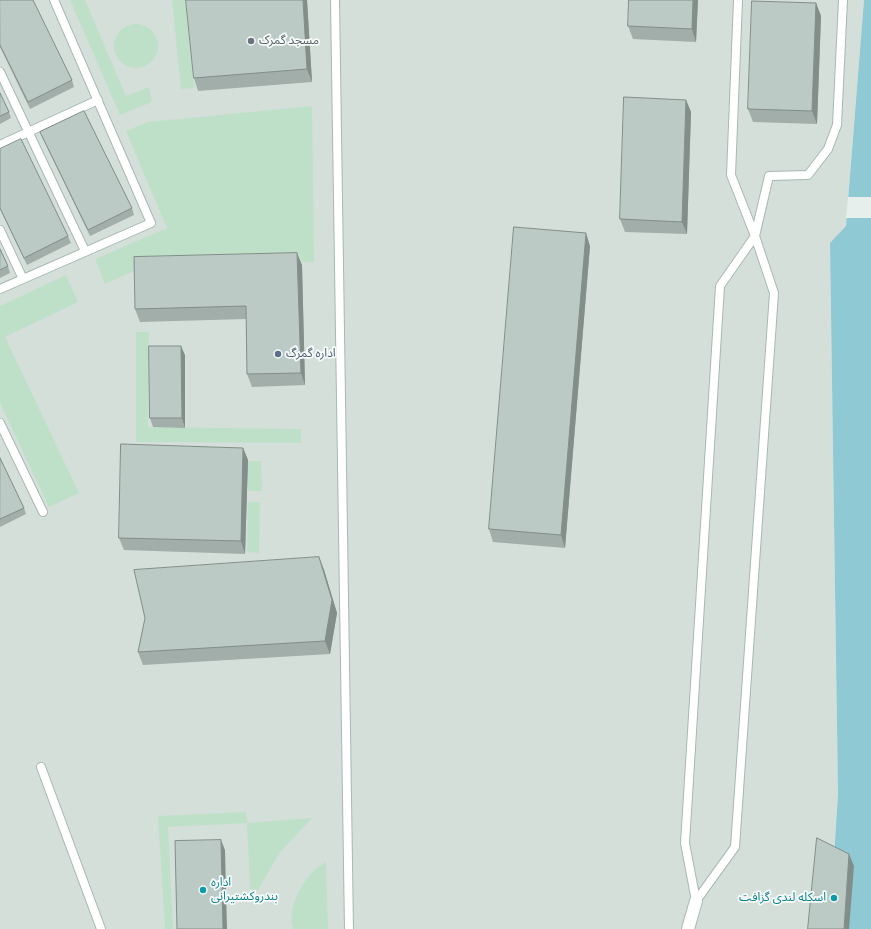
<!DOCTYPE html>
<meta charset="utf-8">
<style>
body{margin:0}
canvas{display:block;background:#e6efeb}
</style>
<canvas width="871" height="929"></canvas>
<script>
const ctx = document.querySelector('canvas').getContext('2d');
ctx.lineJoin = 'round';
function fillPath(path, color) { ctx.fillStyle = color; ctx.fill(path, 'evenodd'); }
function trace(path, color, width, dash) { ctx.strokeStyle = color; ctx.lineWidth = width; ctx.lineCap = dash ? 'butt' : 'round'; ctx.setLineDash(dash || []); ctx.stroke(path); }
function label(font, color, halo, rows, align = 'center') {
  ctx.font = font + ' "IBM Plex Sans","Noto Sans Arabic",sans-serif'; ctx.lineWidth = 3.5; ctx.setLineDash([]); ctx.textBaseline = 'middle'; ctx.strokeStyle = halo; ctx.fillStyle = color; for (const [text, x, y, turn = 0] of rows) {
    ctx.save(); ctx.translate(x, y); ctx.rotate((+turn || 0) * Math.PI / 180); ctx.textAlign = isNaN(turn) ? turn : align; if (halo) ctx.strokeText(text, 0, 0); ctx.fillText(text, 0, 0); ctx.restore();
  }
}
const built = new Path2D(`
 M0,0H864L846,226L830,244L838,794L834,857L814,929H0Z`);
const green = new Path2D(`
 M70,0H85L126,96L149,87L152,102L120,115Z
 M172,0H188L194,88L181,89Z
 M114 46a22 22 0 1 1 44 0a22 22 0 1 1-44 0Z
 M312,106L314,262L141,268L105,284L95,259L167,228L126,131L148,122Z
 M66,275L78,302L5,337L79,493L49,507L0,403V306Z
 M136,332H149L148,427L301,429V443L136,442Z
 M248,461H261L262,491H248Z
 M248,502H260L259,553L247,552Z
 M246,812L247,823L312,818L280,852L258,890L250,889L247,823L168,827L173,929H165L158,816Z
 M326,862L328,929H293C287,910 300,885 313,871C316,868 322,865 326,862Z`);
const water = new Path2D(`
 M864,0H871V929H849L834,857L838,794L830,243L846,226Z`);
const pier = new Path2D(`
 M848,197H871V218H846Z`);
const service = new Path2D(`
 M335,0L349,929
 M738,0L731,175L755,236
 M0,72L85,251
 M0,145L98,100
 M0,230L23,279
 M755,236L774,293L735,847L696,901L685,843L720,286Z
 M755,236L769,176L808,175L828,149L837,125L843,0
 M0,289L151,223L54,0
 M0,423L43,512
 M41,767L101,929`);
const secondary = new Path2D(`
 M688,929L696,901`);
const wall = new Path2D(`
 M0,0L72,80L74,87L30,109L0,47Z
 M307,0L312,82L198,91L194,78Z
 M698,0L696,42L633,39L628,26Z
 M816,3L821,16L817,124L753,122L748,109Z
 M0,93L9,112L11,118L0,124Z
 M686,100L691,112L687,234L625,232L620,219Z
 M40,132L132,208L134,215L90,236L43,139Z
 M0,149L68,236L71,243L27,265L0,209Z
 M590,246L565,548L493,542L489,529Z
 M0,249L8,266L10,273L0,278Z
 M302,265L305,385L252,387L247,374L246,319L140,322L135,309Z
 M185,355V428L153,427L150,418Z
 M243,448L248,460L245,554L124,550L119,538Z
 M0,458L24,508L26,514L0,527Z
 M319,557L324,570L337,613L330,654L143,665L138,652Z`);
const shadedWall = new Path2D(`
 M303,0H307L312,82L307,69Z
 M693,0H698L696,42L692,29Z
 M816,3L821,16L817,124L812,111Z
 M686,100L691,112L687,234L682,222Z
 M586,233L590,246L565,548L561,535Z
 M297,253L302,265L305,385L301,373Z
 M181,346L185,355V428L182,418Z
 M243,448L248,460L245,554L241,541Z
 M319,557L324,570L337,613L330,654L325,641Z
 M221,840L225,850L227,929H223Z
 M849,854L854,866L849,929H844Z`);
const building = new Path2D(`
 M0,0H33L72,80L28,102L0,45Z
 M186,0H303L307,69L194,78Z
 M629,0H693L692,29L628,26Z
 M752,1L816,3L812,111L748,109Z
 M0,93L9,112L0,116Z
 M624,97L686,100L682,222L620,219Z
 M84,111L132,208L88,230L40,132Z
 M21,139L68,236L24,258L0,208V149Z
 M514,227L586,233L561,535L489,529Z
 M0,249L8,266L0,270Z
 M297,253L301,373L247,374L246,306L135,309L134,257Z
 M149,346H181L182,418H150Z
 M121,444L243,448L241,541L119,538Z
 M0,458L24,508L0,519Z
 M319,557L332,600L325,641L138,652L145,618L134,570Z
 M817,838L849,854L844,929H808Z
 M221,840L223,929H177L175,841Z`);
const markers = [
 [251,41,4,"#6b7280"],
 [278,354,4,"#5c6f8a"],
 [203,890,4,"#0f9aa8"],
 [834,898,4,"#0f9aa8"]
];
const worshipNames = [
 ["مسجد گمرک",259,41]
];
const serviceNames = [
 ["اداره گمرگ",286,354]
];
const cultureNames = [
 ["اداره",211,883],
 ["بندروکشتیرانی",211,897],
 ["اسکله لندی گزافت",826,898,"right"]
];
fillPath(built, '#d4dfda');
fillPath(green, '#bfe0c8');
fillPath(water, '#8ec9d4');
fillPath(pier, '#e6efeb');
trace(service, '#a8b8b2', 10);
trace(secondary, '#a4bbb3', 14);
trace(service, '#fff', 8);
trace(secondary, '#fff', 12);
fillPath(wall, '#a1aea9');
fillPath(shadedWall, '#838d89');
fillPath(building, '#bbcac4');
trace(building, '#838d89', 1);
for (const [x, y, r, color] of markers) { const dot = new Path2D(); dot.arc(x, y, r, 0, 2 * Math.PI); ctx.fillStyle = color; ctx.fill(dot); trace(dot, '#f7fbf9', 1.5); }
label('12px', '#5b616d', '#f7fbf9', worshipNames, 'left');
label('12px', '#4e5e75', '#f7fbf9', serviceNames, 'left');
label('12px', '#0d838f', '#f7fbf9', cultureNames, 'left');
</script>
